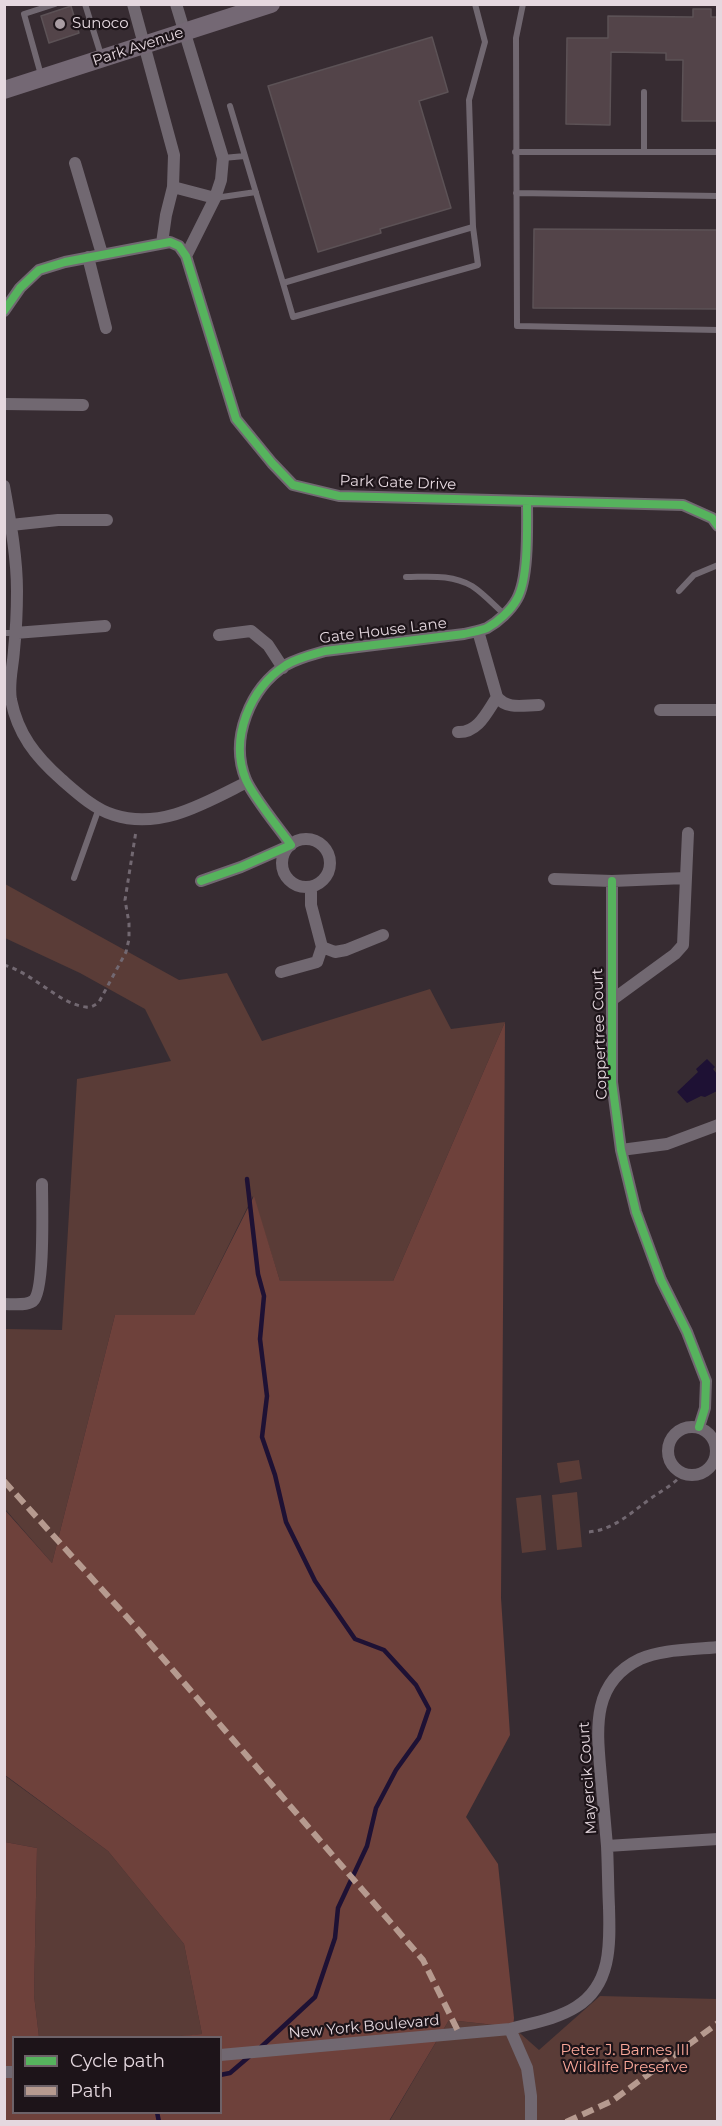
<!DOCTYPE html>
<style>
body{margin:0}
#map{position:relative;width:722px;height:2126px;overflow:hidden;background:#372c32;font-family:Montserrat,sans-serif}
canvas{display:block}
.frame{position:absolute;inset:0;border:6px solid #e5d8df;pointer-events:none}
.legend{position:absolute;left:12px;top:2036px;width:210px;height:78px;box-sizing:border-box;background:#1d1419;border:2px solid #6d6268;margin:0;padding:8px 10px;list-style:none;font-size:18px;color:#e5d8df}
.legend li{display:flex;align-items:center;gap:12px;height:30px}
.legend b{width:30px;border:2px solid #6d6268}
</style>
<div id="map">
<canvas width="722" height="2126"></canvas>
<div class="frame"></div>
<ul class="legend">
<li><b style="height:8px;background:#56b35d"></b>Cycle path</li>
<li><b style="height:8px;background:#b69a8f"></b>Path</li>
</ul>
</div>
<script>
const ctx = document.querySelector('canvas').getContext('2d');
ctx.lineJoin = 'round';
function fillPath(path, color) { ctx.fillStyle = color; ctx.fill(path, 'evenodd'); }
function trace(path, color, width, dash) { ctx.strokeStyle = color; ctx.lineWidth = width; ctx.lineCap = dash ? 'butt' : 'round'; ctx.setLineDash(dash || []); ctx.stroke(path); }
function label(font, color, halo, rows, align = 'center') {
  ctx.font = font + ' Montserrat,sans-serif'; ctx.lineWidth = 4.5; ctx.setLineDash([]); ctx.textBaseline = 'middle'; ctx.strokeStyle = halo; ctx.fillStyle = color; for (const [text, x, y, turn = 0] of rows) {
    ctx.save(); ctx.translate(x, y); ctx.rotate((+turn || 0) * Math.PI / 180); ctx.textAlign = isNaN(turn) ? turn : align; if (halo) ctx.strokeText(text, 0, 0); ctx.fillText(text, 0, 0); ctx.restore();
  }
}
const green = new Path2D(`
 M5,884L179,980L227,973L262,1041L430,989L451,1029L505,1022L393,1281H280L253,1196L194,1315H115L52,1563L5,1509V1329L62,1330L77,1079L171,1061L145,1009L80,973L5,938Z
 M579,1460L582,1479L560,1483L557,1463Z
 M577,1492L582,1547L557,1550L552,1495Z
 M541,1495L546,1550L522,1553L516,1498Z
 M4,1775L108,1851L184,1944L202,2034L171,2038L39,2037L34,1995L37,1848L5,1842Z
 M600,1996L717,1999V2121L389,2122L449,2020L513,2027L539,2050Z`);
const forest = new Path2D(`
 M505,1022L501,1598L510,1735L466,1817L498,1864L514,2018L513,2027L449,2020L389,2121H5V1842L37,1848L34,1995L39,2037L14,2038V2112H220V2038L171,2037L202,2034L184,1944L108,1851L5,1775L4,1509L52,1563L115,1315H194L254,1196L280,1281H393Z`);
const water = new Path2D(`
 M707,1059L715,1067L713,1069L717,1074V1091L705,1097L701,1096L687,1103L677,1092L698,1072L696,1069Z`);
const stream = new Path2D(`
 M247,1179L258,1274L264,1296L260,1339L267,1396L262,1437L275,1475L286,1522L315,1581L355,1639L384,1650L416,1685L429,1709L419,1738L396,1770L376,1808L367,1846L338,1908L335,1938L315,1997L260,2048
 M220,2075L230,2073L251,2055
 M157,2112L159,2122`);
const building = new Path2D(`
 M71,6L79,33L49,43L41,16Z
 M693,9H711V17H717V121H682L683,60H666V53L611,52L610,125L566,124L567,38H608V16L693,17Z
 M432,37L448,92L419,101L451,208L380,229L381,233L318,252L268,86Z
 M534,229L717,230V309L533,308Z`);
const path = new Path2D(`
 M4,965C33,973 59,1004 86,1007C91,1008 95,1005 99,1002L126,952L129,939V923L125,900L136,831
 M589,1532C615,1529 629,1514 650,1499C662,1490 674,1485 683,1473`);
const lane = new Path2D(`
 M85,4L101,55
 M523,4L516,38L517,326L718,330
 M41,75L24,14L55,4
 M644,92V152
 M230,106L283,283
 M515,152H718
 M223,158L245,156
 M516,193L718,196
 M215,198L256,192
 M473,227L283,283L293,317L478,265L473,227L469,100L485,42L475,4
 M406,577C429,577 451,574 472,586C483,593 494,605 504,614
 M679,591L694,575L718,565
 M4,633H15
 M74,878L99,808`);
const street = new Path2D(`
 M133,4L174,155L173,187L166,215L162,243
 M176,4L223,158L221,180L215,198L186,256
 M75,163L102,254
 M173,187L215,198
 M88,257L106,328
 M4,311L20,288L39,270L65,262L170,242L179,246L186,256L236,419L272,463L293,485L339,496L683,505L712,518L718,526
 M4,404L83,405
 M4,486C10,520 17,556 17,591C17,610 16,631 14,650C13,667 8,683 11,700C18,734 35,756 61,779C76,792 94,809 114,815C161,830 205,803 247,782
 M11,525L58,520H107
 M478,631L497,697C507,710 524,705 539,705
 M15,633L105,626
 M219,635L251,631L268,645L283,668
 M660,710H718
 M458,732C478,733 487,712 497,697
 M282 863a24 24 0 1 1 48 0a24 24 0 1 1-48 0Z
 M554,879L612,881L686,878
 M201,881L241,867L291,845C279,828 254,798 246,780C229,739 250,688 286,665C298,658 311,655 325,651L464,634C471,632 480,631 487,628C498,622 511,610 517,599C529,578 527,525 527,501
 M612,881V1082L621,1150L636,1212L661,1280L687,1332L706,1381L705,1408L699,1427
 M322,947L335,952L346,950L383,935
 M281,972L317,962L322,947L311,905V887
 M612,1000L675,954L683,945L688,833
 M621,1150L667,1144L718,1125
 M4,1304C12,1304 26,1306 33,1301C45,1291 42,1204 42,1184
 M668 1451a24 24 0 1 1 48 0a24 24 0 1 1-48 0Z
 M718,1647C692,1650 663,1649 640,1659C590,1683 597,1731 601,1777C603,1800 605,1823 607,1846L718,1839
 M510,2029L527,2068L531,2096V2122
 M220,2055L510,2029C532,2023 557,2019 576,2007C612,1985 610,1943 609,1907C608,1887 608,1866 607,1846
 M4,2072H14`);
const secondary = new Path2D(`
 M4,90L271,4`);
const quiet = new Path2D(`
 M4,1481L135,1626L423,1960L459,2033
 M566,2122L612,2101L718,2023`);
const cycleway = new Path2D(`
 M4,311L20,288L39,270L65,262L170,242L179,246L186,256L236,419L272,463L293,485L339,496L683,505L712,518L718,526
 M201,881L241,867L291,845C279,828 254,798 246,780C229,739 250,688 286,665C298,658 311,655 325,651L464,634C471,632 480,631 487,628C498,622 511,610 517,599C529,578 527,525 527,501
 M612,881V1082L621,1150L636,1212L661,1280L687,1332L706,1381L705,1408L699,1427`);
const markers = [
 [60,24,6,"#a89ca2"]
];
const poiNames = [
 ["Sunoco",72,24]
];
const streetNames = [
 ["Park Avenue",138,47,-18],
 ["Park Gate Drive",398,483,2],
 ["Gate House Lane",383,631,-7],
 ["Coppertree Court",600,1034,-92],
 ["Mayercik Court",588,1778,-94],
 ["New York Boulevard",364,2027,-5]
];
const parkNames = [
 ["Peter J. Barnes III",625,2051],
 ["Wildlife Preserve",625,2068]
];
fillPath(green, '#5a3c37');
fillPath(forest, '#6e413b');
fillPath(water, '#1e1134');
trace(stream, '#1e1134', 4.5);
fillPath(building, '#534449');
trace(building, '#5c5256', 1.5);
trace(path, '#726871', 3, [4.5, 4.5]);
trace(lane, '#716871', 6);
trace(street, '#716871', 12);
trace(secondary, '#746874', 18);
trace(quiet, '#b69a8f', 6, [12, 6]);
trace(cycleway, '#56b35d', 8);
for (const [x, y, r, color] of markers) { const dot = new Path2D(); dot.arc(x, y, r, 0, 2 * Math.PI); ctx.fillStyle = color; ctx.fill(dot); trace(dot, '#1d1419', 2); }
label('15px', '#e5d8df', '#1d1419', poiNames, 'left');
label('15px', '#e5d8df', '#1d1419', streetNames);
label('15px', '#fba899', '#1d1419', parkNames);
</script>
